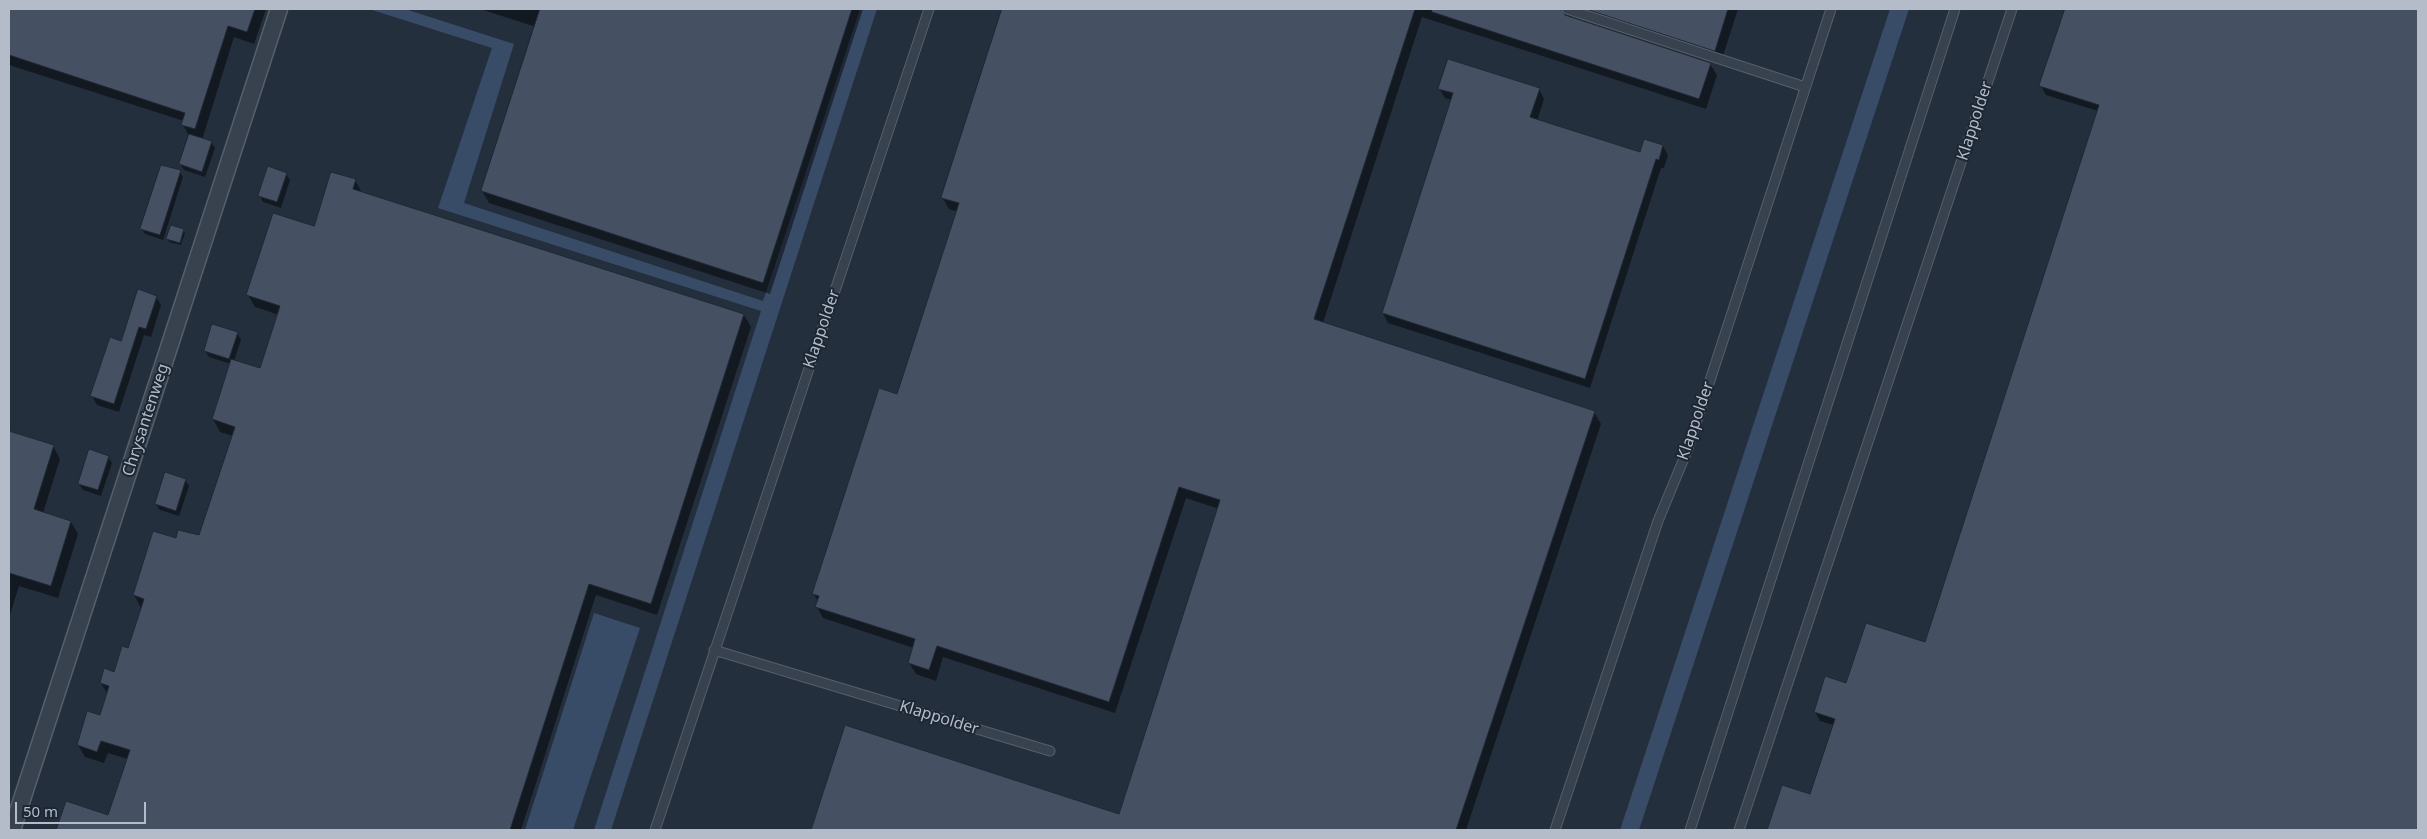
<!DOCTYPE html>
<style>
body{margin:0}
#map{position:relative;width:2427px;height:839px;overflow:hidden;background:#242f3e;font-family:"Noto Sans",sans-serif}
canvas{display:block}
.frame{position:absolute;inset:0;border:10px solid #b4bcc9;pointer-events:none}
.scale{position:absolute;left:15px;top:802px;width:131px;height:22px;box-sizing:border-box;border:2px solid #b4bcc9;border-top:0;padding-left:6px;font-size:15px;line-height:18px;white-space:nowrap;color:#b4bcc9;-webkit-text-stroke:4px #1d2633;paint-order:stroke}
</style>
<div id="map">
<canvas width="2427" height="839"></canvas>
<div class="frame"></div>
<div class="scale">50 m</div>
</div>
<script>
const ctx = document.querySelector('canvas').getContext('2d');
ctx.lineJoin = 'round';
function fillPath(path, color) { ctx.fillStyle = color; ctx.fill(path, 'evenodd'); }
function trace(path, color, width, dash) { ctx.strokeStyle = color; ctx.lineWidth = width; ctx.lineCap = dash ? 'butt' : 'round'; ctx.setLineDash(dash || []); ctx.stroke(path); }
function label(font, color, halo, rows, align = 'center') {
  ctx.font = font + ' "Noto Sans",sans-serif'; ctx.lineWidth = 4; ctx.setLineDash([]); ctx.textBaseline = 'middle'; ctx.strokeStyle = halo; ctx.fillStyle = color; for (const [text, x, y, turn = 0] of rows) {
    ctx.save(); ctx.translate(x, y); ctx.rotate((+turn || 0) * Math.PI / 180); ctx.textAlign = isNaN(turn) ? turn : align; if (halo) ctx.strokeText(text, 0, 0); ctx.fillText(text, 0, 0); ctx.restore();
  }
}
const water = new Path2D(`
 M369,9H405L514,44L464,203L763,301L860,9H877L611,830H594L761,311L438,208L492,48Z
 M1890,9H1909L1639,830H1620Z
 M594,613L640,628L573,830H525Z`);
const shadow = new Path2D(`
 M9,9H266L254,44L234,37L202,140L211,142L215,148L205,177L184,170L180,164L189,136L183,125L184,121L9,65Z
 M480,9H863L770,294L489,203L482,191L536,27Z
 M1003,9H1738L1721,62L1576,14L1569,18L1710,64L1717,75L1706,109L1422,17L1323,323L1594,412L1601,424L1466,830H812L846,727L1120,816L1219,509L1186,498L1115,713L943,657L936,681L916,674L909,663L914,648L823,618L817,607L818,602L814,594L898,395L958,212L949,209L942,197Z
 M2066,9H2418V830H1769L1783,787L1811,795L1834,725L1820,721L1815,712L1847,684L1926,643L2098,111L2046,95L2041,86Z
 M1439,88L1539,89L1544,99L1537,121L1640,154L1663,146L1668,155L1664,168H1661L1590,388L1388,323L1383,313L1452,100L1445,98Z
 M180,172L183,177L163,240L145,234L141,228Z
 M286,174L290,180L281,208L263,202L260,196Z
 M355,180L362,193L744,315L751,327L657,615L596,595L521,830H57L66,803L109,816L128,759L108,753L104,763L85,757L78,745L101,716L108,695L101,683L115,673L129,649L141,608L134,595L176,540L200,537L233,436L220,432L213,419L231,364L209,357L205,351L237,333L241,340L234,361L261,369L279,315L255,307L248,295L314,227Z
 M183,230L185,233L181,245L169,242L168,239Z
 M156,297L161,305L151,337L144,335L119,412L97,405L92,396L122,342Z
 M9,432L53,446L60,459L43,513L71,522L78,534L58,598L19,586L9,618Z
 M108,457L112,463L101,496L83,490L79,484Z
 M185,480L189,486L179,516L160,510L156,504Z`);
const building = new Path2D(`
 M9,9H255L247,32L228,26L195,129L181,125L185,113L9,55Z
 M540,9H852L763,283L481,191Z
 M1002,9H1415L1314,319L1595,411L1456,830H811L845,725L1119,814L1220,500L1179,487L1109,702L937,646L929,670L908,663L915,639L815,607L819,596L812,594L879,388L897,394L959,203L941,198Z
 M1432,9H1561L1565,15L1711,63L1699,99L1432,12Z
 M1586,9H1728L1715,51Z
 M2065,9H2418V830H1767L1782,785L1810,794L1835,719L1814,712L1825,676L1846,683L1866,623L1925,642L2099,105L2039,86Z
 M1448,59L1540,88L1530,117L1640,152L1644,139L1663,145L1659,160L1656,159L1585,379L1382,313L1453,93L1438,89Z
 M189,134L212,141L202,172L179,164Z
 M161,165L181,170L160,235L140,229Z
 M268,166L287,173L277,202L258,196Z
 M331,172L356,179L353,189L744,314L651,604L589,584L510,830H56L66,801L108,815L130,750L101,741L97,752L77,745L87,711L100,715L109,686L100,683L104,668L114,672L122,646L128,648L144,599L133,595L153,531L176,538L178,530L199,535L235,427L212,419L231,359L260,368L280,306L246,295L273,213L314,226Z
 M171,225L184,229L180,243L166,239Z
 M138,289L157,296L146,329L139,327L114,404L90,396L110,337L121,341Z
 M212,324L238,332L229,359L204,351Z
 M9,431L54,445L34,509L71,521L51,586L9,573Z
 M89,449L109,456L98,490L78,484Z
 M165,472L186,479L176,511L155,504Z`);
const lane = new Path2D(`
 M1567,9L1805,87
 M714,650L1050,751
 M655,830L929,9
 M1555,830L1658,521L1687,451L1831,9
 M1690,830L1955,9
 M1739,830L2012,9`);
const street = new Path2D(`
 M12,830L279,9`);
const streetNames = [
 ["Klappolder",1975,121,-72],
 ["Klappolder",822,329,-71],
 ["Chrysantenweg",146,420,-72],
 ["Klappolder",1696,421,-71],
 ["Klappolder",939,718,17]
];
fillPath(water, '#394c67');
fillPath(shadow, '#0007');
fillPath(building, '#455162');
trace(building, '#1f2835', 1);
trace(lane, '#565f6c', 11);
trace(street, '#565f6c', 19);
trace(lane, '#38414e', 9);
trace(street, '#38414e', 16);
label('16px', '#b4bcc9', '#1d2633', streetNames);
</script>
